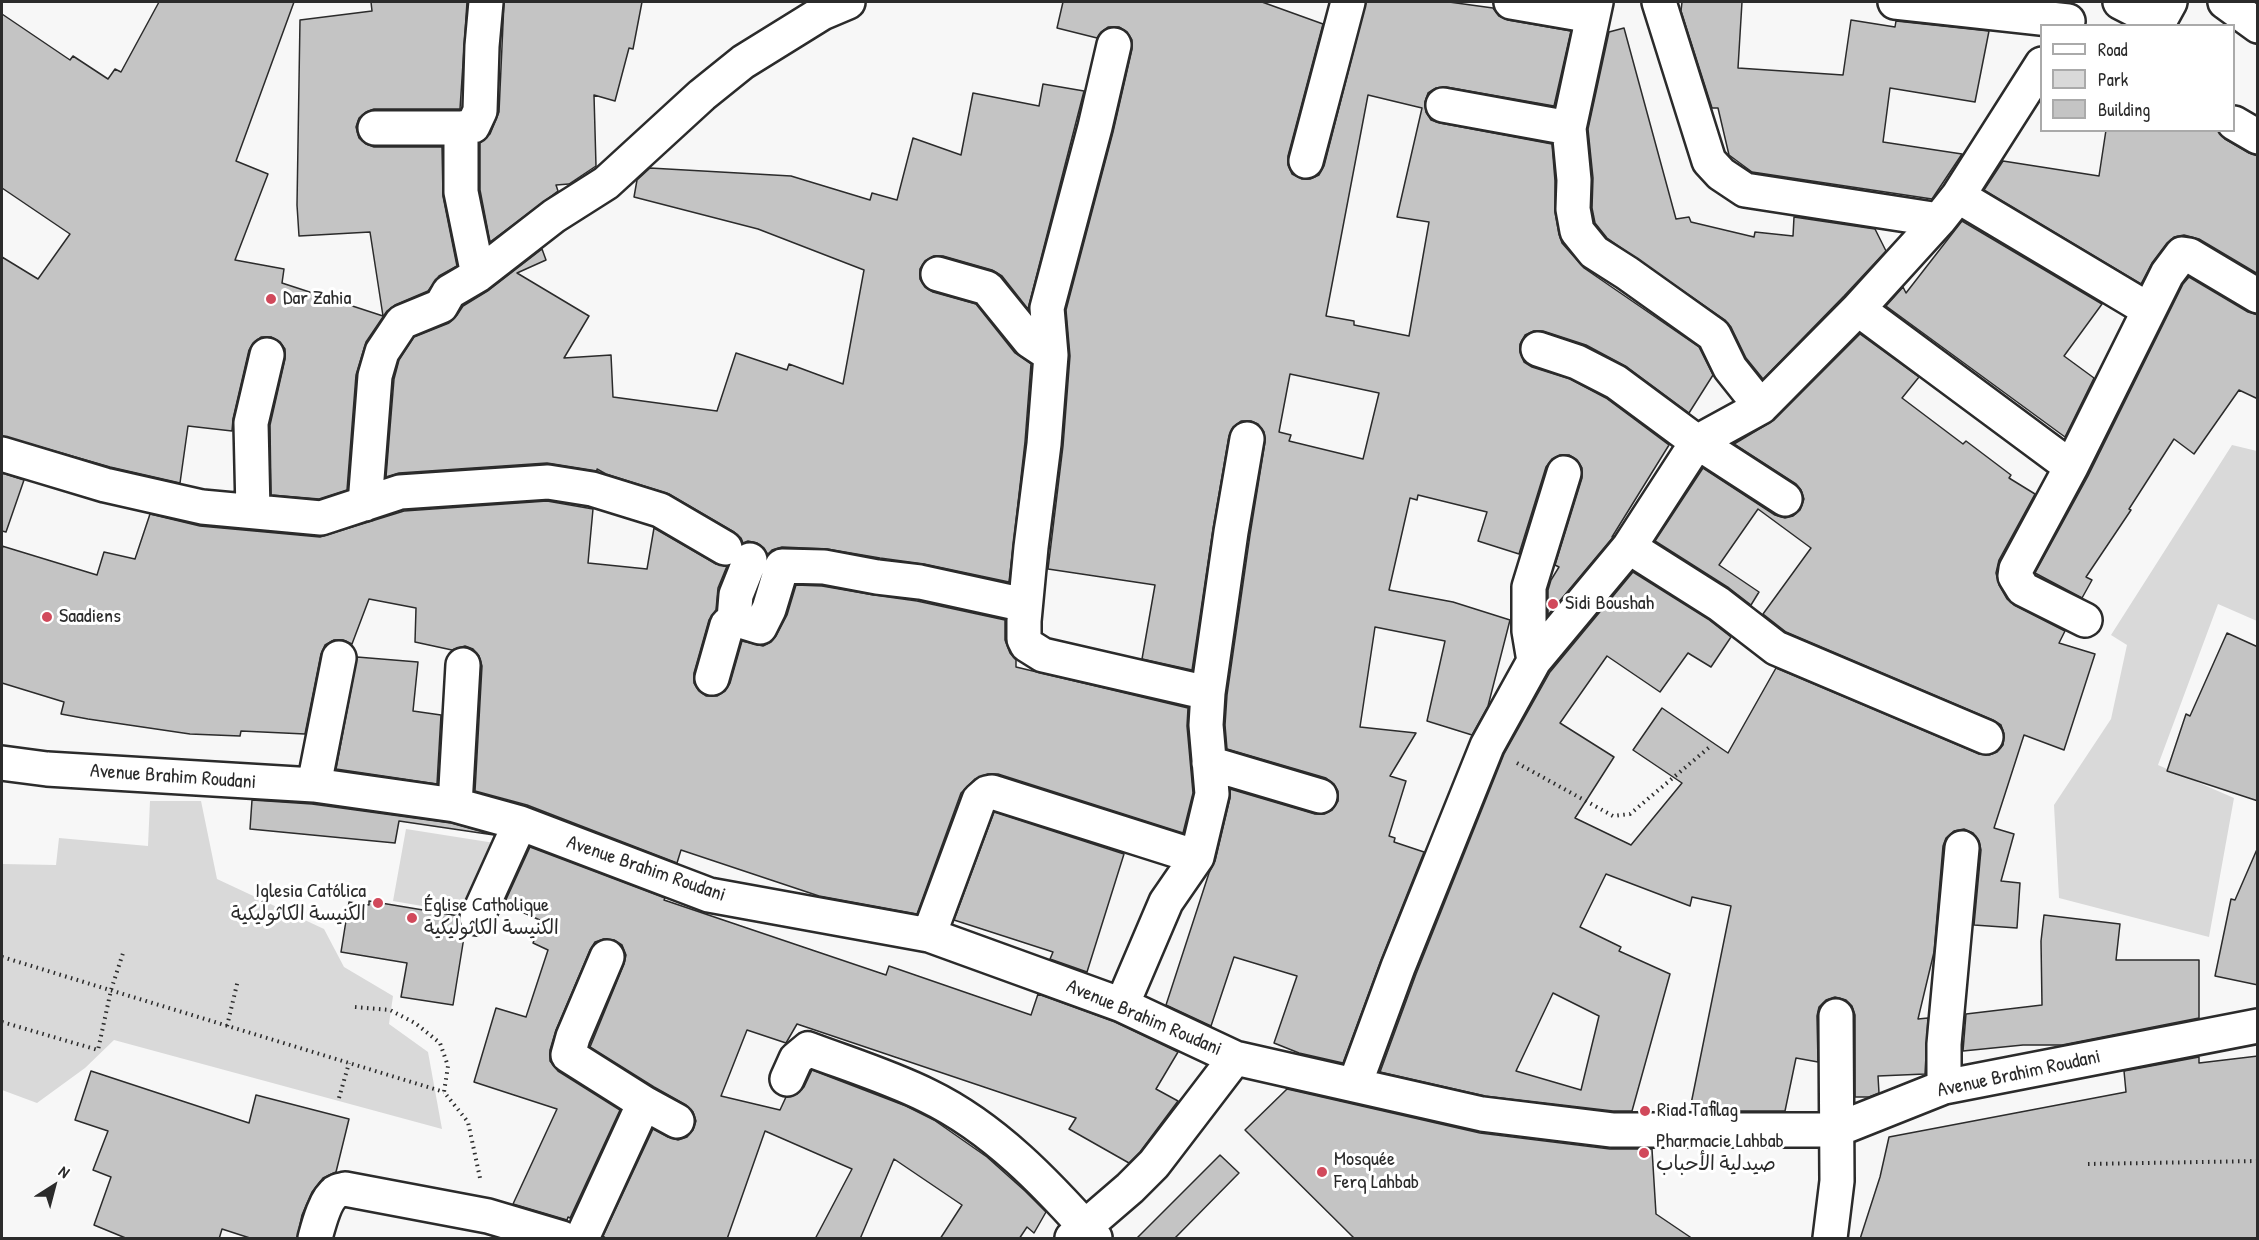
<!DOCTYPE html>
<meta charset="utf-8">
<style>
body{margin:0}
#map{position:relative;width:2259px;height:1240px;overflow:hidden;background:#f7f7f7;font-family:"Patrick Hand",sans-serif}
canvas{display:block}
.frame{position:absolute;inset:0;border:3px solid #2b2b2b;pointer-events:none}
.legend{position:absolute;left:2040px;top:24px;width:195px;height:108px;box-sizing:border-box;background:#fff;border:2px solid #aaa;margin:0;padding:8px 10px;list-style:none;font-size:18px;color:#2b2b2b}
.legend li{display:flex;align-items:center;gap:12px;height:30px}
.legend b{width:30px;border:2px solid #aaa}
.north{position:absolute;left:24px;top:1156px;width:60px;height:60px;-webkit-text-stroke:4px #fff;paint-order:stroke;rotate:36deg;font-size:16px;font-weight:700;line-height:24px;text-align:center;color:#2b2b2b}
.north::after{content:'';display:block;margin:auto;width:21px;height:27px;background:#2b2b2b;clip-path:polygon(50% 0,100% 100%,50% 72%,0 100%)}
</style>
<div id="map">
<canvas width="2259" height="1240"></canvas>
<div class="frame"></div>
<ul class="legend">
<li><b style="height:8px;background:#fff"></b>Road</li>
<li><b style="height:16px;background:#d9d9d9"></b>Park</li>
<li><b style="height:16px;background:#c4c4c4"></b>Building</li>
</ul>
<div class="north">N</div>
</div>
<script>
const ctx = document.querySelector('canvas').getContext('2d');
ctx.lineJoin = 'round';
function fillPath(path, color) { ctx.fillStyle = color; ctx.fill(path, 'evenodd'); }
function trace(path, color, width, dash) { ctx.strokeStyle = color; ctx.lineWidth = width; ctx.lineCap = dash ? 'butt' : 'round'; ctx.setLineDash(dash || []); ctx.stroke(path); }
function label(font, color, halo, rows, align = 'center') {
  ctx.font = font + ' "Patrick Hand","Playpen Sans Arabic",sans-serif'; ctx.lineWidth = 6; ctx.setLineDash([]); ctx.textBaseline = 'middle'; ctx.strokeStyle = halo; ctx.fillStyle = color; for (const [text, x, y, turn = 0] of rows) {
    ctx.save(); ctx.translate(x, y); ctx.rotate((+turn || 0) * Math.PI / 180); ctx.textAlign = isNaN(turn) ? turn : align; if (halo) ctx.strokeText(text, 0, 0); ctx.fillText(text, 0, 0); ctx.restore();
  }
}
const green = new Path2D(`
 M2232,445L2257,451V621L2218,604L2158,765L2234,798L2209,937L2059,898L2054,805L2111,719L2127,645L2111,635Z
 M150,801H201L217,879L324,929L344,967L393,996L389,1024L428,1052L442,1129L114,1040L85,1068L37,1103L2,1090V864L56,865L59,838L148,846Z
 M406,829L501,844L469,914L393,901Z`);
const building = new Path2D(`
 M159,2H294L236,161L268,174L235,260L284,269L282,283L383,316L370,232L299,236L297,205L300,20L372,11L371,2H467L460,109H374L366,112L359,118L356,127L359,138L366,144L374,147H442L443,196L457,266L439,276L428,291L395,305L387,311L366,342L356,375L347,490L319,499L271,495L270,425L285,359V349L280,342L271,337H261L253,343L249,350L233,419L232,431L188,426L180,483L110,467L2,436V257L38,279L70,234L2,188V14L70,60L73,56L108,79L115,69L121,72Z
 M504,2H642L633,49L629,48L615,101L594,95L596,166L569,184L556,185L558,191L490,242L480,190V143L490,134L499,112Z
 M1063,2H1262L1323,24L1288,156V165L1292,174L1302,179H1310L1319,175L1324,166L1366,2H1449L1493,8L1499,16L1508,20L1571,31L1554,106L1446,87L1436,88L1428,93L1425,102L1426,112L1431,120L1440,123L1552,144L1555,181V212L1559,234L1562,243L1584,268L1699,347L1713,375L1689,413L1627,367L1586,345L1543,331H1534L1525,335L1520,344V352L1524,362L1532,367L1570,379L1606,398L1669,445L1612,537L1614,536L1548,615V590L1551,580L1559,567L1555,565L1582,478V468L1577,460L1569,455H1560L1552,459L1546,467L1519,554L1478,541L1487,512L1418,495L1417,500L1410,498L1389,590L1453,602L1510,620L1488,706L1472,735L1427,721L1445,641L1375,627L1360,727L1416,733L1390,776L1406,781L1389,836L1395,838L1394,842L1424,852L1381,960L1343,1063L1299,1053L1274,1043L1297,976L1234,957L1211,1026L1166,1005L1209,873L1215,861L1230,798V789L1315,814H1324L1332,810L1338,801V791L1334,784L1326,778L1227,749L1225,725L1227,695L1250,535L1265,442L1264,432L1258,424L1251,421H1241L1233,427L1229,436L1213,529L1192,670L1142,659L1155,585L1048,569L1063,446L1070,356L1066,310L1113,132L1132,49V40L1127,32L1119,27H1108L1101,32L1097,38L1057,28ZM1368,95L1422,108L1397,217L1429,222L1409,336L1354,325V321L1326,316ZM1290,374L1379,393L1363,459L1289,441L1291,435L1279,432Z
 M1682,2H1742L1738,68L1843,75L1851,20L1895,27L1896,21L1989,31L1975,102L1890,88L1883,142L1962,154L1932,199L1752,172L1729,155L1718,108H1712L1681,11Z
 M1624,28L1676,219L1689,217L1691,222L1754,237L1755,232L1793,236L1794,217L1875,229L1886,251L1844,296L1763,379L1746,358L1731,327L1725,320L1607,238L1595,223L1592,208L1593,178L1588,129L1609,32Z
 M1043,84L1084,91L1028,309L1002,276L992,270L943,256H934L925,261L920,269V279L925,287L933,292L976,304L1015,353L1031,364L1025,442L1009,582L924,564L880,558L827,549L782,547L772,550L768,555L764,548L757,543L748,541L743,543L741,538L734,532L669,494L606,474L597,469V471L547,463L399,473L386,477L394,379L399,360L414,337L449,323L457,315L463,306L489,290L542,249L546,260L517,273L589,316L564,358L611,355L613,397L717,411L736,353L787,370L789,364L843,384L864,270L758,229L634,197L637,180L650,168L791,176L870,200L872,193L897,200L913,138L961,155L973,93L1039,106Z
 M2106,130H2217L2225,139L2249,153L2258,156V274L2199,239L2184,235L2174,237L2167,243L2152,263L2141,284L1984,190L2003,161L2099,176Z
 M1962,221L2102,304L2064,356L2094,378L2065,437L1886,306L1903,287L1906,293Z
 M2189,277L2248,312L2258,315V399L2239,390L2194,454L2174,439L2129,509L2131,510L2086,577L2092,580L2082,598L2035,573L2088,476L2183,284Z
 M1860,334L1919,377L1902,398L1963,444L1966,441L2011,475L2009,478L2035,494L1999,560L1996,573L1999,585L2007,599L2014,605L2065,631L2059,643L2095,654L2064,750L2024,735L1994,828L2014,834L2001,881L2020,883L2017,928L1974,925L1981,850L1979,841L1973,833L1964,829L1954,831L1946,838L1943,846L1934,952L1918,1019L1928,1018L1925,1074L1878,1076L1879,1093L1869,1097H1855V1015L1852,1006L1846,1000L1835,997L1826,1000L1819,1007L1817,1016L1818,1062L1796,1058L1785,1111H1726L1691,1104L1731,906L1692,897L1690,906L1606,874L1580,927L1621,947L1619,951L1670,974L1632,1111H1613L1485,1096L1380,1072L1416,974L1504,754L1550,672L1633,572L1708,619L1731,637L1711,667L1688,653L1660,692L1607,656L1560,723L1614,757L1575,818L1631,845L1682,783L1633,750L1662,708L1728,753L1776,668L1979,754L1989,755L1997,752L2003,745L2004,734L2001,725L1993,720L1786,632L1763,614L1811,548L1758,509L1719,565L1759,592L1751,605L1729,588L1655,541L1703,468L1775,515L1785,518L1793,516L1800,510L1804,499L1801,490L1796,484L1734,444L1774,420ZM1553,993L1599,1016L1581,1090L1516,1071Z
 M2,473L24,480L6,532L2,531Z
 M547,501L593,509L588,563L647,569L654,528L716,564L727,566L718,588L716,610L709,620L694,673V683L699,691L706,696H717L725,691L730,683L742,641L763,646L771,642L776,636L787,615L796,585L822,586L874,595L917,601L1005,620V640L1010,653L1016,660V667L1188,708L1187,726L1193,793L1183,833L998,774H988L975,779L961,793L917,914L819,896L681,850L677,863L527,805L475,791L482,666L479,656L473,649L465,646L452,650L415,642L416,608L369,599L352,644L343,640H334L325,645L321,654L305,734L241,731L240,736L190,734L88,719L61,714L64,702L2,683V546L97,575L104,552L135,559L150,514L200,526L320,537L404,511Z
 M2227,633L2258,647V801L2167,771L2186,714L2190,716Z
 M357,657L418,662L413,711L441,715L437,784L336,769Z
 M252,800L312,804L451,823L494,835L399,821L395,843L250,829Z
 M994,812L1124,854L1087,972L1050,959L1053,952L954,920Z
 M530,847L665,898L664,900L886,975L889,966L1031,1015L1038,994L1115,1022L1178,1052L1156,1089L1178,1101L1140,1152L1129,1163L1069,1129L1076,1118L797,1024L786,1043L747,1030L721,1096L780,1110L786,1097L797,1094L804,1087L812,1070L906,1106L934,1120L987,1157L1025,1191L1046,1212L1034,1233L1027,1227L1019,1239H940L962,1205L894,1159L860,1239H815L852,1169L765,1131L727,1239H607L603,1236L653,1129L668,1137L678,1140L687,1137L693,1130L696,1121L693,1112L686,1105L654,1087L590,1047L624,964L626,955L622,945L614,940L604,939L595,942L590,950L556,1030L550,1050V1061L558,1071L620,1110L570,1218L568,1217L567,1220L513,1204L557,1109L474,1082L496,1008L526,1017L548,950L533,943L542,921L504,904Z
 M2258,847V985L2215,976L2231,899L2235,900Z
 M369,901L459,916L458,920L465,931L453,1005L401,997L407,963L341,952L349,902L369,905Z
 M2044,915L2120,924L2116,960H2199V1018L2062,1045H2023L1963,1051L1966,1014L2042,1005L2041,941Z
 M2258,1056V1239H1860L1880,1177L1889,1137L2126,1092L2124,1071L2199,1057V1063Z
 M91,1071L249,1123L256,1095L349,1119L336,1172L323,1178L312,1192L302,1215L297,1239H253L222,1229L219,1239H128L94,1225L111,1177L93,1170L108,1131L75,1120Z
 M1287,1089L1480,1133L1610,1149H1652L1656,1214L1693,1239H1355L1245,1130Z
 M1220,1155L1239,1173L1174,1239H1136Z`);
const path = new Path2D(`
 M1517,763L1613,816L1630,814L1712,745
 M2,957L444,1092
 M355,1007L390,1010L415,1023L440,1043L448,1066L444,1092L468,1122L480,1178
 M2,1022L98,1050L111,990L124,950
 M227,1026L238,980
 M339,1098L349,1063
 M2088,1164L2258,1161`);
const minor = new Path2D(`
 M1511,2L1592,16
 M1596,2L1569,128L1574,180L1573,209L1577,231L1594,252L1627,273L1714,335L1730,368L1761,407
 M1659,2L1709,161L1721,174L1745,190L1939,220
 M1895,2L2068,21
 M2120,2L2159,22L2170,2
 M2225,2L2258,26
 M1114,45L1095,127L1047,308L1051,355L1044,444L1031,547L1024,621V639L1027,645L1043,655L1208,693
 M1443,105L1569,128
 M2234,123L2258,137
 M375,128H461
 M1306,161L1348,2
 M1958,196L2149,310
 M938,274L987,288L1030,341L1051,355
 M478,275L461,192V128L473,126L480,111L482,46L486,2
 M1858,309L2071,467
 M1538,349L1577,362L1616,382L1697,442L1785,499
 M2,454L105,485L202,507L321,518L400,492L548,482L592,489L660,510L725,548
 M365,504L375,376L382,352L402,322L441,306L449,292L478,275L554,216L606,183L702,95L743,62L822,13L848,2
 M253,511L251,423L267,355
 M1629,547L1719,604L1776,648L1986,737
 M734,619L736,595L750,560
 M2085,620L2023,589L2015,576L2016,569L2071,467L2167,274L2182,254L2189,255L2258,296
 M1534,661L1529,631V587L1564,473
 M712,678L727,625L734,619L760,627L769,609L782,566L824,567L877,577L920,582L1025,605
 M2,763L47,769L314,785L455,805L520,823L709,895L929,935L1122,1005L1235,1058L1482,1114L1612,1130H1836L1944,1087L2258,1026
 M1209,763L1320,796
 M314,785L339,658
 M455,805L463,665
 M477,918L520,823
 M929,935L979,800L987,793L992,792L1197,857
 M607,957L573,1037L568,1055L644,1103L677,1121
 M1122,1005L1166,902L1197,857L1212,794L1206,725L1208,693L1231,532L1247,439
 M787,1079L796,1059L808,1049C848,1064 890,1077 928,1096C994,1128 1047,1184 1095,1238
 M1355,1084L1398,967L1487,746L1534,661L1629,547L1697,442L1761,407L1858,309L1939,220L1958,196L2042,64
 M1944,1087V1044L1962,848
 M315,1238C318,1227 325,1199 336,1192C336,1191 345,1189 345,1189L488,1216L562,1238
 M582,1238L644,1103
 M1072,1238L1130,1188L1154,1164L1235,1058
 M1830,1238L1837,1181L1836,1016`);
const markers = [
 [271,299,6,"#d1495b"],
 [1553,604,6,"#d1495b"],
 [47,617,6,"#d1495b"],
 [378,903,6,"#d1495b"],
 [412,918,6,"#d1495b"],
 [1645,1111,6,"#d1495b"],
 [1644,1153,6,"#d1495b"],
 [1322,1172,6,"#d1495b"]
];
const poiNames = [
 ["Dar Zahia",283,299],
 ["Sidi Boushah",1565,604],
 ["Saadiens",59,617],
 ["Iglesia Católica",366,892,"right"],
 ["الكنيسة الكاثوليكية",366,915,"right"],
 ["Église Catholique",424,906],
 ["الكنيسة الكاثوليكية",424,929],
 ["Riad Tafilag",1657,1111],
 ["Pharmacie Lahbab",1656,1142],
 ["صيدلية الأحباب",1656,1165],
 ["Mosquée",1334,1160],
 ["Ferq Lahbab",1334,1183]
];
const streetNames = [
 ["Avenue Brahim Roudani",173,777,4],
 ["Avenue Brahim Roudani",646,869,19],
 ["Avenue Brahim Roudani",1144,1018,23],
 ["Avenue Brahim Roudani",2019,1074,-12]
];
fillPath(green, '#d9d9d9');
fillPath(building, '#c4c4c4');
trace(building, '#2b2b2b', 1.5);
trace(minor, '#2b2b2b', 38);
trace(path, '#2b2b2b', 4, [1.5, 4.5]);
trace(minor, '#fff', 33);
for (const [x, y, r, color] of markers) { const dot = new Path2D(); dot.arc(x, y, r, 0, 2 * Math.PI); ctx.fillStyle = color; ctx.fill(dot); trace(dot, '#fff', 2); }
label('20px', '#2b2b2b', '#fff', poiNames, 'left');
label('20px', '#2b2b2b', '#fff', streetNames);
</script>
